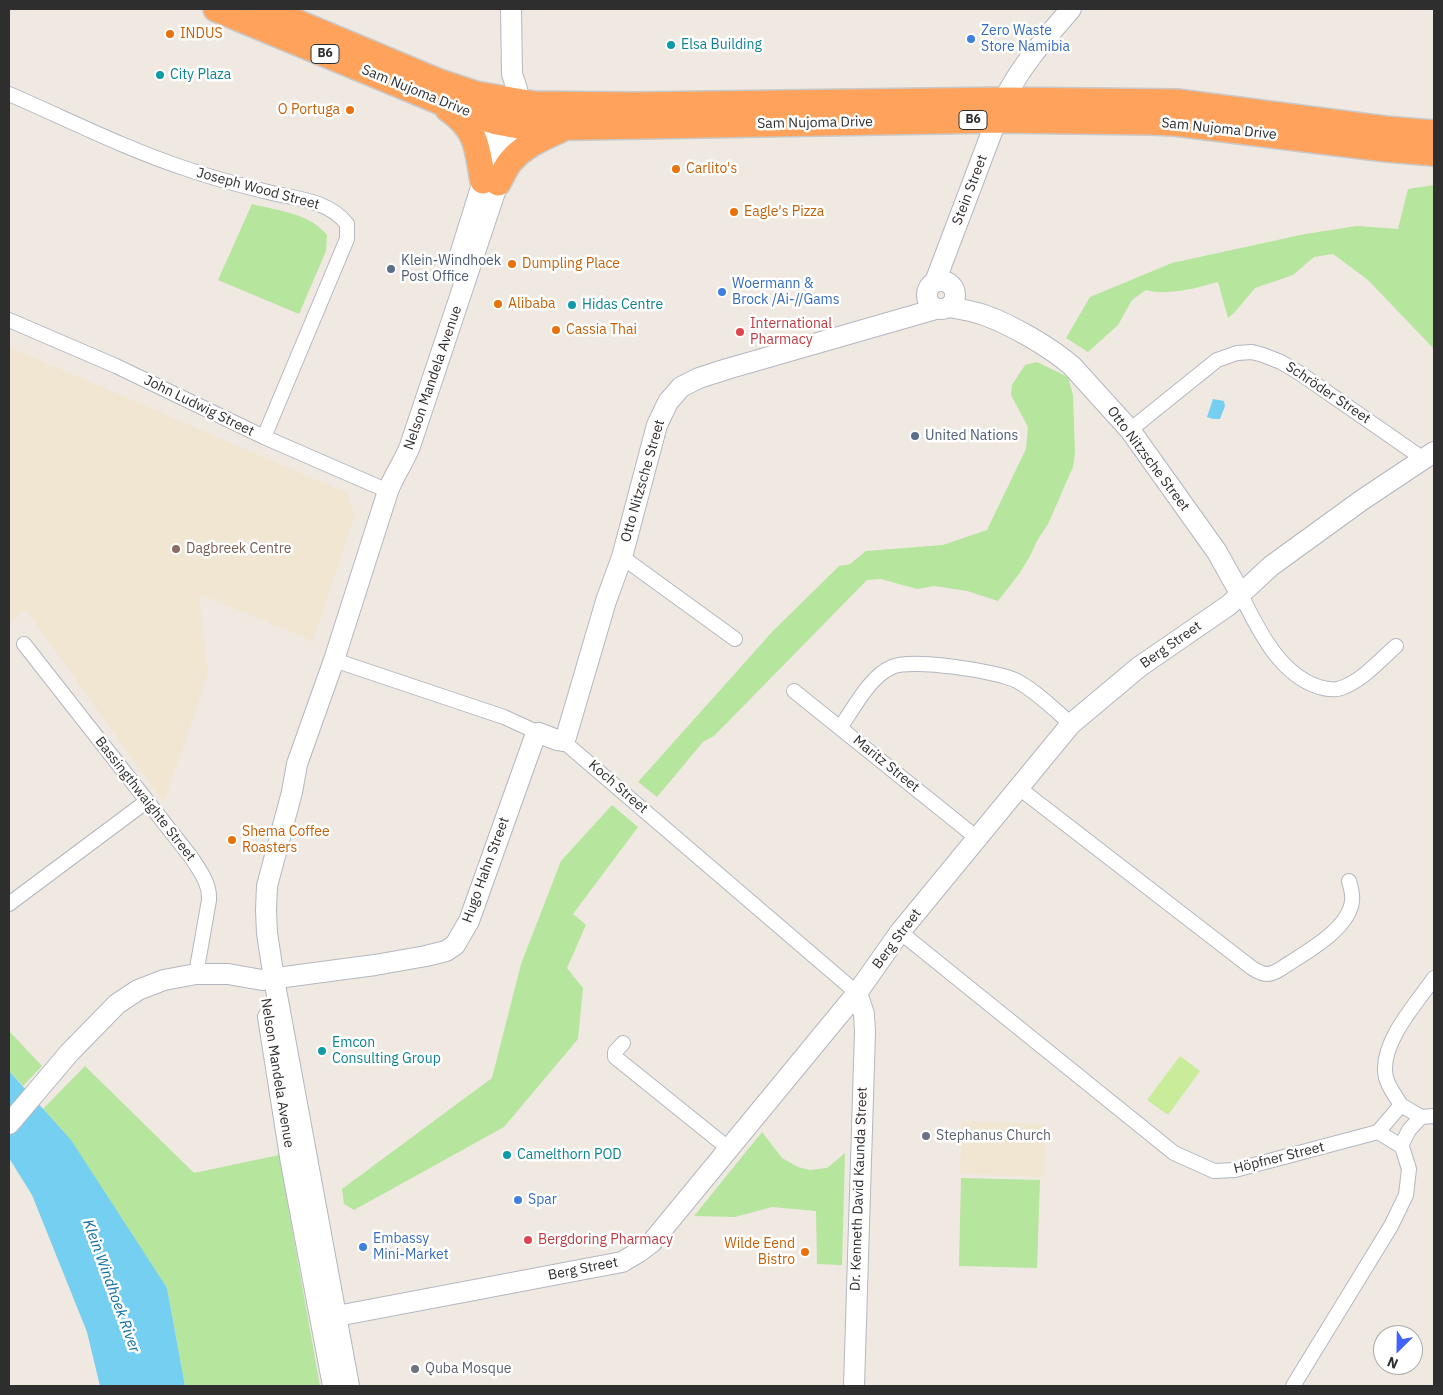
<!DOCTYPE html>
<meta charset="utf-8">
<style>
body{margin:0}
#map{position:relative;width:1443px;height:1395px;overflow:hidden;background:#efe9e1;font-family:"IBM Plex Sans",sans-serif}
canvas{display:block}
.frame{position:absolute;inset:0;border:10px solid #2e2e2e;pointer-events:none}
.north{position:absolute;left:1373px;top:1325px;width:50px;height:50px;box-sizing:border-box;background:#fff;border:1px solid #ababab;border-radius:50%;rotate:203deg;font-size:14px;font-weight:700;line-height:20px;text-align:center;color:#2e2e2e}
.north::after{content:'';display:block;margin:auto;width:18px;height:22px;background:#4264fb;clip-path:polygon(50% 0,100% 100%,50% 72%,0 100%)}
</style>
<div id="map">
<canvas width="1443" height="1395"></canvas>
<div class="frame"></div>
<div class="north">N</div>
</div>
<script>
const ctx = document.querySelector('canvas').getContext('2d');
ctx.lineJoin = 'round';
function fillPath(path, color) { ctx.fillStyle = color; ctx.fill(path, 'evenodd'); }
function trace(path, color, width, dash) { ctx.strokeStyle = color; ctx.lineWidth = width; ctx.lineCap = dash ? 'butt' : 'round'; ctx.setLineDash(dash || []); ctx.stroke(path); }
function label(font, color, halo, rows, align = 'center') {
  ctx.font = font + ' "IBM Plex Sans",sans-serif'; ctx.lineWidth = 5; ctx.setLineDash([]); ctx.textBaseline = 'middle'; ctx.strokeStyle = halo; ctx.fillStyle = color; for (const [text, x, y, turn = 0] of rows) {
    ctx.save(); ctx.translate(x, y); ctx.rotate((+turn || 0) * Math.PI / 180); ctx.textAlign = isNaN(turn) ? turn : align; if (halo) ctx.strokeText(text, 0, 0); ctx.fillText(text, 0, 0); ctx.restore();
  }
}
const education = new Path2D(`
 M9,347L347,493L355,515L313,641L199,594L208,673L164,803L26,610L9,623Z
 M962,1121L1046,1124L1044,1177L960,1174Z`);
const green = new Path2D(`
 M1434,185V349L1368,280L1333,254L1314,257L1293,275L1255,288L1234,313L1228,318L1218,282C1196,288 1168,296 1146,290L1132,300L1118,325L1088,352L1066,338L1090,297L1172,263L1305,234L1357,226L1398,229L1408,189Z
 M252,204C279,211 309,213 327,235L326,251L299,314L218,280Z
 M1037,362L1068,377L1073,395L1075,452L1073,467L1048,524L1037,541L1029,558L1019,574L998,601L967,591L934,586L917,589L881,579L867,580L714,736L703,742L657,797L638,782L772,632L839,566L850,564L866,551L943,545L987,530L1026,449L1028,427L1011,395L1012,385L1025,365Z
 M612,805L638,827L573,914L586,925L567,968L583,988L578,1039L504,1127L354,1210L344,1204L342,1189L492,1078L521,964L561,861Z
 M9,1031L42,1066L23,1086L9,1071Z
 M85,1066L194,1173L279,1155L320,1386H185L167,1288L43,1109Z
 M762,1132L782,1158L798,1167L810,1170L827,1168L845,1153L842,1265L817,1264L816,1211L772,1207L735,1217L694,1216Z
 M961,1178L1040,1180L1037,1268L959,1266Z`);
const pitch = new Path2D(`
 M1180,1056L1200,1071L1168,1115L1147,1100Z`);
const water = new Path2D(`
 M1213,399L1224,401L1225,406L1220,419H1213L1207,417Z
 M9,1071L71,1140L167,1288L185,1386H100L87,1332L32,1195L9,1158Z`);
const street = new Path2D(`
 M9,94C67,119 124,148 184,168C212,178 243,186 272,193C299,199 329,201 347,224V239L264,437
 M9,320L116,366L264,437L388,491
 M1130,430L1217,360L1237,353L1252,352L1263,355L1281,362L1301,374L1422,458
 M622,557L735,639
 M1241,595C1258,629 1279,674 1319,687C1326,689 1334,691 1341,688C1362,681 1380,660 1396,646
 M24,644L191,857C200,871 210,883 209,900L196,974
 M334,660L504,717L539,733
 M794,691L977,838
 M840,728C854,708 870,676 892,667C911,658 998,671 1017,681C1037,692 1054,709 1071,724
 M563,741L857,993
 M1019,788L1252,968C1264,976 1270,976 1282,968C1304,953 1349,930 1352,901C1353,894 1351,888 1349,881
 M9,904L147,801
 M900,932L1174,1153L1214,1171L1235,1170L1378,1132L1401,1146L1403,1150L1409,1169L1406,1195L1391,1226L1293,1386
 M623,1043L615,1052V1057L728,1148
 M1401,1105L1421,1117L1434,1116
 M1378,1132L1401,1105C1395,1095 1385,1083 1385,1070C1384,1038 1417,1003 1434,978
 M1401,1146L1409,1130L1421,1117`);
const secondary = new Path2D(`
 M458,261L483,181L500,109
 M927 295a14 14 0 1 1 28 0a14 14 0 1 1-28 0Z
 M935,282L1004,100C1021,65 1046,38 1071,9
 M949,307C961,309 973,311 984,315C1012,325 1050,347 1072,366L1130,430L1217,552L1241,595
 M268,1017L291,1163L333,1386
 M9,1124L70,1052L117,1004L138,990L164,980L196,974H228L262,980L375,965L426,956L446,951L455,945L469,921L534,739L539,733L557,740L563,741L566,737L606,601L622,557L657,425L668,402L681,387L699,378L727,369L936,309
 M321,1320L337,1316L622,1262L639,1252L652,1242L857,993L900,932L1071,724L1139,667L1229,605L1271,566L1362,500L1434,452
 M349,1386L274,979L267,933L266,910L267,886L292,792L297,764L334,660L388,491C394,475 404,462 410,446L498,183L514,112L517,89L512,74L511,9
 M854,1386L865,1032L864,1014L857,993`);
const highway = new Path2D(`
 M216,9L470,114L497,122L529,128L996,120L1150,122L1174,123L1386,149L1434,153
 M265,9L437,81L476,94L534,104L633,105L1004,100L1177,102L1385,129L1434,133
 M448,109C478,130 477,148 483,181
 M498,183C502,176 505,168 510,162C523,146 542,138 560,130`);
const markers = [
 [170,34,5,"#e8710a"],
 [971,39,5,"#3f7fe0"],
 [671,45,5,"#0f9aa8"],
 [160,75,5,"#0f9aa8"],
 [350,110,5,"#e8710a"],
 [676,169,5,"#e8710a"],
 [734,212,5,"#e8710a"],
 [512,264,5,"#e8710a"],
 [391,269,5,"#5c6f8a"],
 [722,292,5,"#3f7fe0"],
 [498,304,5,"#e8710a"],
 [572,305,5,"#0f9aa8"],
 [556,330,5,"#e8710a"],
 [740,332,5,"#e0444e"],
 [915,436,5,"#5c6f8a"],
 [176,549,5,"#8d6e63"],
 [232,840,5,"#e8710a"],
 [322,1051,5,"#0f9aa8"],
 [926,1136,5,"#6b7280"],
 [507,1155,5,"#0f9aa8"],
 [518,1200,5,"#3f7fe0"],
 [528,1240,5,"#e0444e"],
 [363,1247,5,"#3f7fe0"],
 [805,1252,5,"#e8710a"],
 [415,1369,5,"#6b7280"]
];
const shields = [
 [325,54,28],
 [973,120,28]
];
const shieldNames = [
 ["B6",325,54],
 ["B6",973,120]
];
const shopNames = [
 ["Zero Waste",981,31],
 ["Store Namibia",981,47],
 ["Woermann &",732,284],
 ["Brock /Ai-//Gams",732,300],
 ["Spar",528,1200],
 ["Embassy",373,1239],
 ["Mini-Market",373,1255]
];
const foodNames = [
 ["INDUS",180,34],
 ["O Portuga",340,110,"right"],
 ["Carlito's",686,169],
 ["Eagle's Pizza",744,212],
 ["Dumpling Place",522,264],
 ["Alibaba",508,304],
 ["Cassia Thai",566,330],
 ["Shema Coffee",242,832],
 ["Roasters",242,848],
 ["Wilde Eend",795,1244,"right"],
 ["Bistro",795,1260,"right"]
];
const cultureNames = [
 ["Elsa Building",681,45],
 ["City Plaza",170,75],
 ["Hidas Centre",582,305],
 ["Emcon",332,1043],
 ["Consulting Group",332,1059],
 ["Camelthorn POD",517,1155]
];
const streetNames = [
 ["Sam Nujoma Drive",416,91,22],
 ["Sam Nujoma Drive",815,123,-1],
 ["Sam Nujoma Drive",1219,129,6],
 ["Joseph Wood Street",258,189,15],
 ["Stein Street",970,190,-69],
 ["Nelson Mandela Avenue",433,378,-71],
 ["Schröder Street",1328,393,34],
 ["John Ludwig Street",199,406,26],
 ["Otto Nitzsche Street",1148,459,53],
 ["Otto Nitzsche Street",643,481,-74],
 ["Berg Street",1171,645,-35],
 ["Maritz Street",886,764,39],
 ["Koch Street",618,787,41],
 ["Bassingthwaighte Street",145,799,52],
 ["Hugo Hahn Street",486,870,-70],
 ["Berg Street",897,939,-53],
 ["Nelson Mandela Avenue",277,1073,81],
 ["Höpfner Street",1279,1158,-14],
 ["Dr. Kenneth David Kaunda Street",859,1189,-88],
 ["Berg Street",583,1269,-11]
];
const serviceNames = [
 ["Klein-Windhoek",401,261],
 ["Post Office",401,277],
 ["United Nations",925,436]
];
const healthNames = [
 ["International",750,324],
 ["Pharmacy",750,340],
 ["Bergdoring Pharmacy",538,1240]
];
const educationNames = [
 ["Dagbreek Centre",186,549]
];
const worshipNames = [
 ["Stephanus Church",936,1136],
 ["Quba Mosque",425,1369]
];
const waterNames = [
 ["Klein Windhoek River",111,1286,70]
];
fillPath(education, '#f0e6d1');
fillPath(green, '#b6e59e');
fillPath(pitch, '#c9ec9a');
fillPath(water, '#75cff0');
trace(street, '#b4b7c1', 16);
trace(secondary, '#b4b7c1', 22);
trace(highway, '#c9c9c9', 28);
trace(street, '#fff', 14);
trace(secondary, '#fff', 20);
trace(highway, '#ffa35c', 25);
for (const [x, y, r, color] of markers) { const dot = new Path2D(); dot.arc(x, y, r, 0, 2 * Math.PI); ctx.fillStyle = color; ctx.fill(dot); trace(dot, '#fff', 2); }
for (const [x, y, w] of shields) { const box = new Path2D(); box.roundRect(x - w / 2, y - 9.5, w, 19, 4); ctx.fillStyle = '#fff'; ctx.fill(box); trace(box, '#2e2e2e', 1); }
label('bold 12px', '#2e2e2e', null, shieldNames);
label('14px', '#366cbe', '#fff', shopNames, 'left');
label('14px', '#c56008', '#fff', foodNames, 'left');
label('14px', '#0d838f', '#fff', cultureNames, 'left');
label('14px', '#2e2e2e', '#fff', streetNames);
label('14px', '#4e5e75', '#fff', serviceNames, 'left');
label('14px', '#be3a42', '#fff', healthNames, 'left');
label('14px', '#785e54', '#fff', educationNames, 'left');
label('14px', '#5b616d', '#fff', worshipNames, 'left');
label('italic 15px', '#0d6fa3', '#fff', waterNames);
</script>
